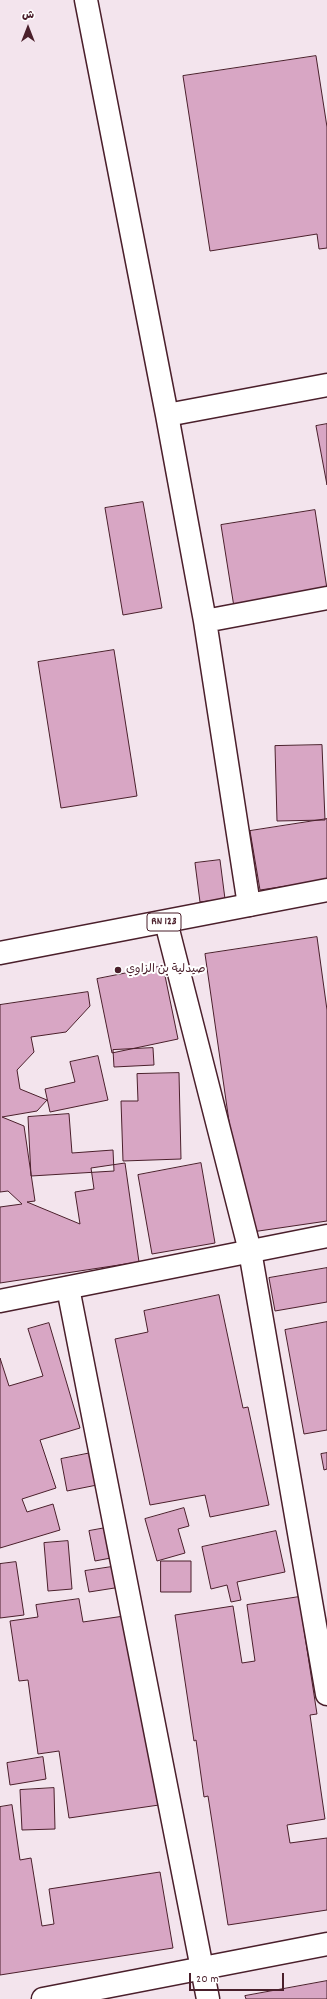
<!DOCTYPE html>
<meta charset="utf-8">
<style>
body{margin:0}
#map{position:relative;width:327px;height:1999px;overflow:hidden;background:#f3e4ed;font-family:Dekko,"Playpen Sans Arabic",sans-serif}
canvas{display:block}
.north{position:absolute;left:8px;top:8px;width:40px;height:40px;-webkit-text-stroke:3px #fff;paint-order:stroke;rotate:0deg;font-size:11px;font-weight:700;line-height:16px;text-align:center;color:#4a1f2b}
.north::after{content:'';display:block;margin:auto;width:14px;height:18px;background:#4a1f2b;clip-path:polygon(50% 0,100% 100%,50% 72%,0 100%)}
.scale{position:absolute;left:189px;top:1973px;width:95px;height:18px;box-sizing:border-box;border:2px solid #4a1f2b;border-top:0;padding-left:5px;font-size:12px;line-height:14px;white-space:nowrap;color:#4a1f2b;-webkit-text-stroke:3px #fff;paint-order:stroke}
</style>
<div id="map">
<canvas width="327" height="1999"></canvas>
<div class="north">ش</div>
<div class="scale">20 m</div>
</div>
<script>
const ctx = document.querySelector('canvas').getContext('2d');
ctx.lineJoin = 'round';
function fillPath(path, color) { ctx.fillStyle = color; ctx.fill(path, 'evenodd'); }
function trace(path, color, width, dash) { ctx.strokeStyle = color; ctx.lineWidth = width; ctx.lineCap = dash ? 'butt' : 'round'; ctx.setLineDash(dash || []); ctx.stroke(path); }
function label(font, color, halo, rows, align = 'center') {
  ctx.font = font + ' Dekko,"Playpen Sans Arabic",sans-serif'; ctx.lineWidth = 4; ctx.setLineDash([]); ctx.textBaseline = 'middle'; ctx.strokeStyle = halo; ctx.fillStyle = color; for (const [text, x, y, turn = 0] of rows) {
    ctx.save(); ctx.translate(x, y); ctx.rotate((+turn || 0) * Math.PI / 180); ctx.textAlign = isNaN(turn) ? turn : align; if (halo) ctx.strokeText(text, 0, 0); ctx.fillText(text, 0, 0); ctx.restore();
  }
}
const building = new Path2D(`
 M316,56L327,127V248L319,249L317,234L210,251L183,76Z
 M327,424V485L316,426Z
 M143,502L162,608L123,615L105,508Z
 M315,510L327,589L234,607L221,525Z
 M114,650L137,796L61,808L38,662Z
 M322,745L325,820L277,821L275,746Z
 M327,819V880L260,890L250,831Z
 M220,860L225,899L200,902L195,863Z
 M317,937L327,1010V1221L245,1233L205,954Z
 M163,966L178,1039L112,1053L97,979Z
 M88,992L90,1006L66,1032L31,1037L34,1052L17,1070L20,1089L47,1100L37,1111L2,1117L24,1126L35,1201L27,1202L80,1224L75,1192L94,1189L91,1168L125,1163L139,1262L0,1283V1207L22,1204L8,1191L0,1192V1005Z
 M153,1048L154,1065L114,1067L113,1050Z
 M98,1056L108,1100L50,1112L45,1089L75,1082L70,1062Z
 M179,1073L181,1159L123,1161L121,1101H138L137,1074Z
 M69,1114L72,1153L113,1150L114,1171L31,1176L28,1117Z
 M201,1163L215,1243L152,1254L138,1175Z
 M327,1268V1302L275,1311L269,1278Z
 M219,1295L243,1408L248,1407L269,1505L210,1517L205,1495L150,1505L115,1339L148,1332L144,1311Z
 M327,1322V1430L304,1434L285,1330Z
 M49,1323L80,1428L40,1440L56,1488L22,1499L27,1512L53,1504L60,1530L0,1548V1358L9,1386L43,1376L28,1329Z
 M96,1452L102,1484L67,1491L61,1459Z
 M327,1453V1469L324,1470L321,1454Z
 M184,1508L189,1526L178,1529L185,1553L157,1561L145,1519Z
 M111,1527L116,1557L95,1561L89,1531Z
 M276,1531L285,1572L237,1582L241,1600L231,1602L227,1585L211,1589L202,1547Z
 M68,1541L72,1589L48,1591L44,1543Z
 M161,1561H191V1592H161Z
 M16,1562L24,1615L0,1618V1564Z
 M118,1566L121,1587L89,1592L85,1571Z
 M299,1597L317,1714L310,1715L325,1819L287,1825L290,1843L327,1838V1910L228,1925L208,1796L204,1797L196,1740L194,1741L175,1615L233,1606L242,1663L255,1661L247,1605Z
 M79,1599L83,1622L131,1615L159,1805L69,1818L59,1751L38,1754L28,1680L19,1681L10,1621L38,1617L36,1605Z
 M43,1757L46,1779L10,1785L7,1763Z
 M54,1788L55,1829L22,1830L20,1790Z
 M12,1805L20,1860L31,1858L42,1926L54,1924L49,1889L160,1872L173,1948L0,1975V1807Z
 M327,1981V1999H246L245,1996Z`);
const street = new Path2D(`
 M86,0L167,415L205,621L249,905
 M167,415L327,385
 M205,621L327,598
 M166,922L250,1251L327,1694
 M68,1288L208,1999`);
const secondary = new Path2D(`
 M0,1301L327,1236
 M43,1999L327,1944`);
const primary = new Path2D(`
 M0,953L327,890`);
const markers = [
 [118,970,4,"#4a1f2b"]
];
const shields = [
 [164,922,34]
];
const shieldNames = [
 ["RN 123",164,922]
];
const poiNames = [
 ["صيدلية بن الزاوي",126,970]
];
fillPath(building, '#d8a6c4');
trace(building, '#4a1f2b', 1);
trace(street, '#4a1f2b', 25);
trace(secondary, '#4a1f2b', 25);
trace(primary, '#4a1f2b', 25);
trace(street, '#fff', 22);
trace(secondary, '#fff', 22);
trace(primary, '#fff', 22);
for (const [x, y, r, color] of markers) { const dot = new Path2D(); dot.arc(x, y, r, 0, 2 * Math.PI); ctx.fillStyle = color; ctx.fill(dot); trace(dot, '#fff', 1.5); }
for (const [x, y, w] of shields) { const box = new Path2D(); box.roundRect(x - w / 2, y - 9, w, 18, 3); ctx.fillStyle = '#fff'; ctx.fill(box); trace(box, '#4a1f2b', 1); }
label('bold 11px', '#4a1f2b', null, shieldNames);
label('12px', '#4a1f2b', '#fff', poiNames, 'left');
</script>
